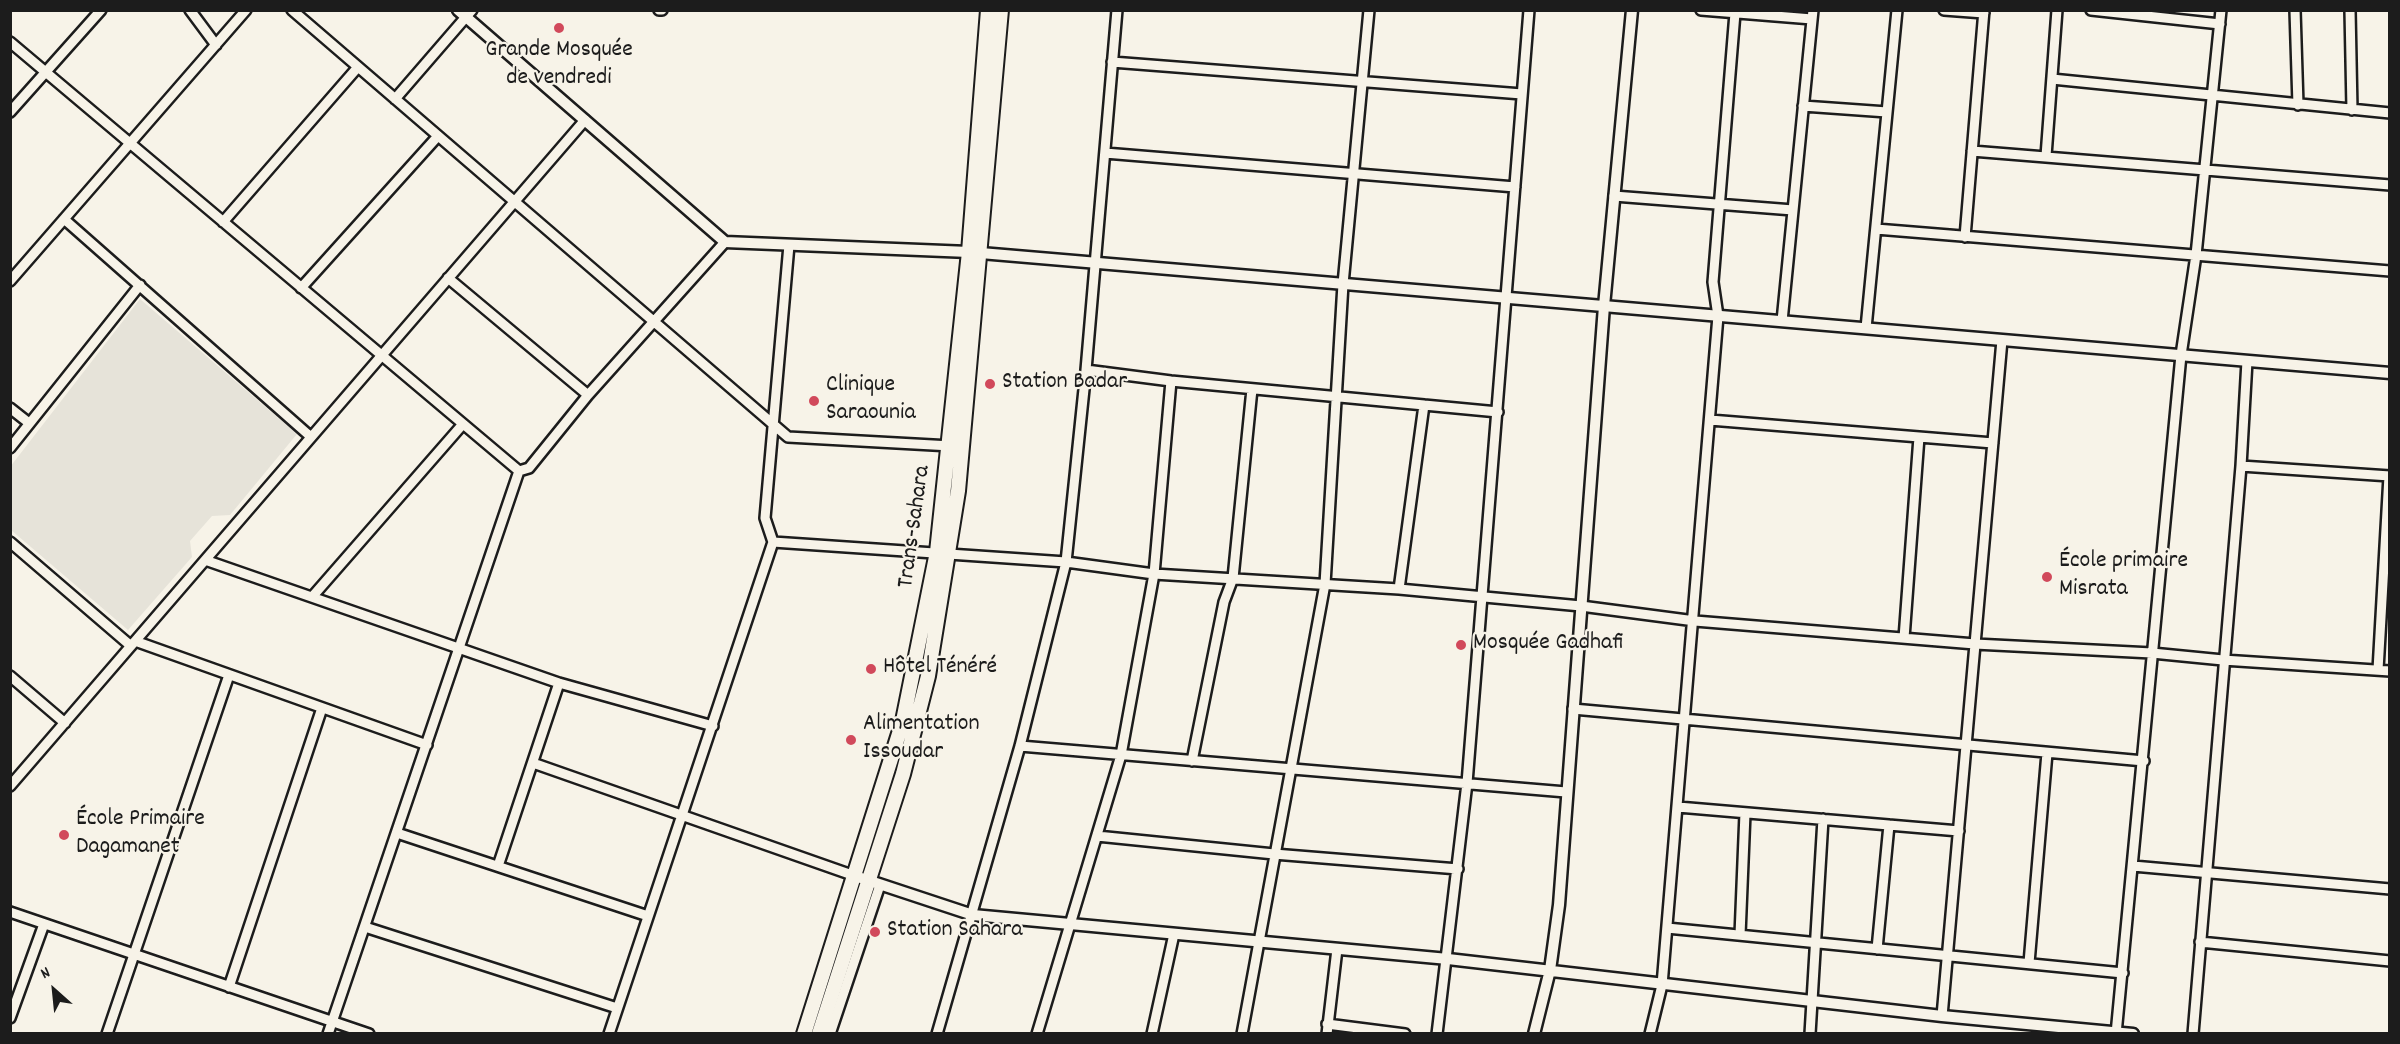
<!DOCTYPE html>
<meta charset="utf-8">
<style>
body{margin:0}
#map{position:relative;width:2400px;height:1044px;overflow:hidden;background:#f7f3e8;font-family:Dekko,sans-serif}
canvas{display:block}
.frame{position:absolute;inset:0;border:12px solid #1c1c1c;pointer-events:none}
.north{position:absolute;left:24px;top:960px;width:60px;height:60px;-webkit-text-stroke:4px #f7f3e8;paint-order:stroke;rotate:333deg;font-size:16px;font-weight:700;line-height:24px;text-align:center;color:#1c1c1c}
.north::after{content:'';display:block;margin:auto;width:21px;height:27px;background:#1c1c1c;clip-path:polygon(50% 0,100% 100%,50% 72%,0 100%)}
</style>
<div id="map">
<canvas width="2400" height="1044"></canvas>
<div class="frame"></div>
<div class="north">N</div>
</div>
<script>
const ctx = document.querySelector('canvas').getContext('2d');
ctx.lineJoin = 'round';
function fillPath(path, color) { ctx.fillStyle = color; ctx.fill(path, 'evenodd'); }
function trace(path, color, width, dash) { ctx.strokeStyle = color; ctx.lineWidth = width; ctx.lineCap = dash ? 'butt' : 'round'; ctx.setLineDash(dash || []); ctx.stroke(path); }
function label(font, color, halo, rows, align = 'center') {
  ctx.font = font + ' Dekko,sans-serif'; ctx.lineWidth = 4.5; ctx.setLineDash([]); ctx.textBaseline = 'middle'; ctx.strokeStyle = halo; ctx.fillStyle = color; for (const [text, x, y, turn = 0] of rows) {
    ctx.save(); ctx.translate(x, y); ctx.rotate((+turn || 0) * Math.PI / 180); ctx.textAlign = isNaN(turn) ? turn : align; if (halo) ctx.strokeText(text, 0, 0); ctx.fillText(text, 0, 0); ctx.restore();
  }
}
const built = new Path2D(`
 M140,299L297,434L230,515L212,516L190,541L192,557L128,630L11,530L10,467Z`);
const minor = new Path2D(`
 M190,10L216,45
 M292,10L788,437L951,446
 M659,10H662
 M1701,10L1812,19
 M1944,10L1984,13
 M2091,10L2220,24
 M2295,10L2298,105
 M2350,10L2352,110
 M10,42L519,471
 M1112,62L1522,94
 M2052,79L2390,113
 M395,99L472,10
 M1803,106L1887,112
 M10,112L101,10
 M1972,151L2390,185
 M1105,153L1515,187
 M2046,156L2057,10
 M1614,196L1793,210
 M64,219L311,437
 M223,222L358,67
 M1876,229L2390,271
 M1965,237L1984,10
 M448,278L588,395
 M10,281L246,10
 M301,288L438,136
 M1782,321L1813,10
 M1866,328L1897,10
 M2247,361L2241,466L2390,476
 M1086,370L1171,381L1498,412
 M10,408L29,423
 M1710,420L1993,443
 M10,448L140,285
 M519,471L529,468L588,395L725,242
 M10,542L131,646
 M773,542L1066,562L1154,574L1399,589L1581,606L1695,621L1975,644L2152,653L2223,660L2390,671
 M205,560L559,683L713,726
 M1399,589L1424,405
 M312,597L463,424
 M1904,638L1919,437
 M135,641L427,745
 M2378,670L2389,476
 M10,676L65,723
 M1573,709L2144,761
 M1020,746L1566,792
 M1192,761L1224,602L1233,578L1252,389
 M533,763L855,876
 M10,786L585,120
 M1678,807L1959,831
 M397,833L648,916
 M1097,836L1274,854L1458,869
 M498,866L559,683
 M2133,866L2390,889
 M10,912L369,1034
 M365,927L617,1008
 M1667,928L2123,973
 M1740,935L1745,813
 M2200,942L2390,961
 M1877,949L1889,825
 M2029,963L2047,753
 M229,987L322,708
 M1942,1016L2002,340
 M10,1018L44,924
 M1327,1024L1405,1034
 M107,1034L229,675
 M328,1034L519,471
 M609,1034L773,542L765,518L789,245
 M830,1034L880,885
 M937,1034L1020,746L1066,562L1086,370L1117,10
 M1037,1034L1121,755L1154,574L1171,381
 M1152,1034L1174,934
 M1242,1034L1325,584L1343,284L1369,10
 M1327,1034L1337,949
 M1437,1034L1467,783L1529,10
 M1650,1034L1662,985L1718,316L1713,282L1735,13
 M1810,1034L1823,819
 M2116,1034L2181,355L2196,255L2221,10
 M2193,1034L2241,466`);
const tertiary = new Path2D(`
 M458,10L725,242L969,252L2390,373
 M855,876L973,915L1448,959L1942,1016L2133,1034
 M1534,1034L1550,970L1559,905L1604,306L1632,10`);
const primary = new Path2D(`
 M804,1034L903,721L937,552L969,252L988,10
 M819,1034L903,774L928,676L958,491L1001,10`);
const markers = [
 [559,28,6,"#d1495b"],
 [990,384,6,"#d1495b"],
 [814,401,6,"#d1495b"],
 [2047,577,6,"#d1495b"],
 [1461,645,6,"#d1495b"],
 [871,669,6,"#d1495b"],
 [851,740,6,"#d1495b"],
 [64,835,6,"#d1495b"],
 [875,932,6,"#d1495b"]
];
const poiNames = [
 ["Grande Mosquée",559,52,"center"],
 ["de vendredi",559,80,"center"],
 ["Station Badar",1002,384],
 ["Clinique",826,387],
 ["Saraounia",826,415],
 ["École primaire",2059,563],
 ["Misrata",2059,591],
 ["Mosquée Gadhafi",1473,645],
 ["Hôtel Ténéré",883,669],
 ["Alimentation",863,726],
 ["Issoudar",863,754],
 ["École Primaire",76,821],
 ["Dagamanet",76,849],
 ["Station Sahara",887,932]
];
const streetNames = [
 ["Trans-Sahara",916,527,-82]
];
fillPath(built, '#e6e3d9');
trace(minor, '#1c1c1c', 14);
trace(tertiary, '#1c1c1c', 15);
trace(primary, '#1c1c1c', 18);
trace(minor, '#f7f3e8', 9);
trace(tertiary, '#f7f3e8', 10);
trace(primary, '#f7f3e8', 14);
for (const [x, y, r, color] of markers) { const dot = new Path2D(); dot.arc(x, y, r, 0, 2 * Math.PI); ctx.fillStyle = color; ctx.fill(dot); trace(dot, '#f7f3e8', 2); }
label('24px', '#1c1c1c', '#f7f3e8', poiNames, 'left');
label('24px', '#1c1c1c', '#f7f3e8', streetNames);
</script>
